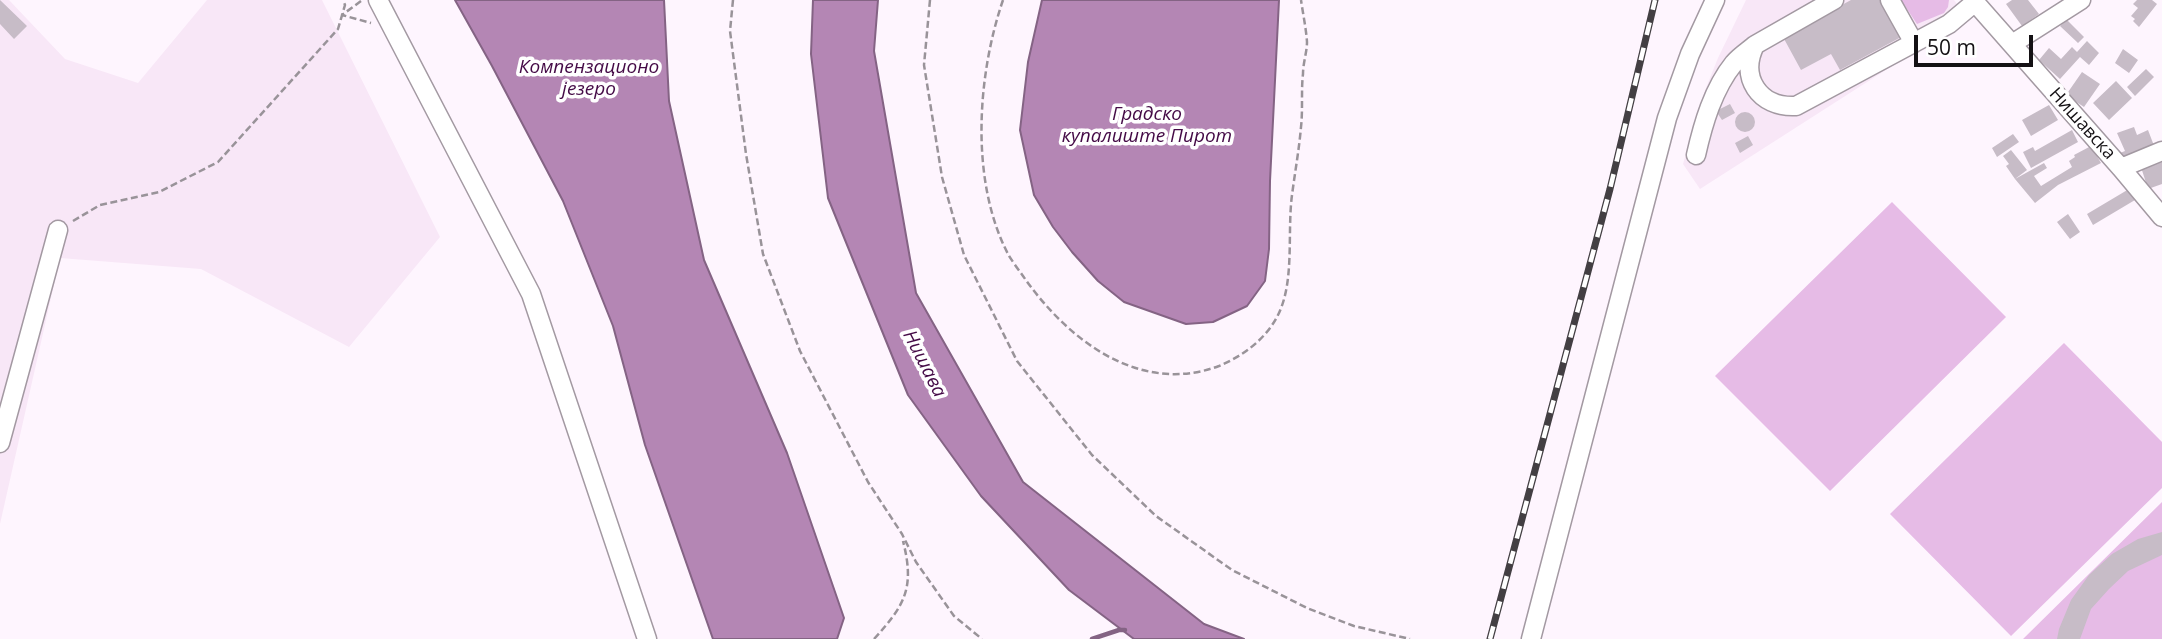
<!DOCTYPE html>
<meta charset="utf-8">
<style>
body{margin:0}
#map{position:relative;width:2162px;height:639px;overflow:hidden;background:#fef5fe;font-family:"Open Sans",sans-serif}
canvas{display:block}
.scale{position:absolute;left:1914px;top:35px;width:119px;height:32px;box-sizing:border-box;border:4px solid #141114;border-top:0;padding-left:9px;font-size:21px;line-height:24px;white-space:nowrap;color:#141114;-webkit-text-stroke:5px #fff;paint-order:stroke}
</style>
<div id="map">
<canvas width="2162" height="639"></canvas>
<div class="scale">50 m</div>
</div>
<script>
const ctx = document.querySelector('canvas').getContext('2d');
ctx.lineJoin = 'round';
function fillPath(path, color) { ctx.fillStyle = color; ctx.fill(path, 'evenodd'); }
function trace(path, color, width, dash) { ctx.strokeStyle = color; ctx.lineWidth = width; ctx.lineCap = dash ? 'butt' : 'round'; ctx.setLineDash(dash || []); ctx.stroke(path); }
function label(font, color, halo, rows, align = 'center') {
  ctx.font = font + ' "Open Sans",sans-serif'; ctx.lineWidth = 7; ctx.setLineDash([]); ctx.textBaseline = 'middle'; ctx.strokeStyle = halo; ctx.fillStyle = color; for (const [text, x, y, turn = 0] of rows) {
    ctx.save(); ctx.translate(x, y); ctx.rotate((+turn || 0) * Math.PI / 180); ctx.textAlign = isNaN(turn) ? turn : align; if (halo) ctx.strokeText(text, 0, 0); ctx.fillText(text, 0, 0); ctx.restore();
  }
}
const built = new Path2D(`
 M0,0H9L65,59L138,83L207,0H322L440,237L349,347L201,269L60,258L0,524Z
 M1746,0H1954L1967,18L1700,189L1683,164L1704,93L1718,58Z`);
const green = new Path2D(`
 M1901,0H1949L1948,7L1944,13L1917,24Z
 M1892,202L2006,317L1830,491L1715,376Z
 M2064,343L2162,442V488L2011,636L1890,514Z
 M2162,502V639H2023Z`);
const water = new Path2D(`
 M455,0H664L669,101L704,260L787,453L844,618L837,639H713L645,445L613,326L563,201L492,66Z
 M813,0H878L874,51L916,293L1023,482L1204,624L1244,639H1134L1069,590L981,496L908,395L828,198L811,54Z
 M1042,0H1279L1270,181L1269,249L1265,281L1247,306L1213,322L1186,324L1124,302L1098,281L1072,252L1053,227L1034,195L1020,130L1028,62Z`);
const stream = new Path2D(`
 M1092,639L1119,630H1125`);
const building = new Path2D(`
 M0,0L27,26L14,39L0,24Z
 M1851,0H1884L1903,36L1840,70L1831,54L1801,70L1783,37Z
 M2012,0H2028L2039,14L2022,26L2006,4Z
 M2137,0H2152L2157,4L2139,27L2133,21L2135,19L2131,16L2138,8L2133,4Z
 M2067,20L2084,37L2078,43L2060,26Z
 M2087,41L2099,53L2089,65L2080,57L2060,79L2039,60L2049,48L2061,59L2072,47L2077,52Z
 M2123,49L2138,60L2129,73L2115,63Z
 M2146,69L2154,77L2135,96L2127,87Z
 M2082,72L2100,84L2084,107L2066,95Z
 M2116,81L2132,98L2109,120L2093,103Z
 M1730,104L1735,113L1722,120L1716,111Z
 M2049,105L2058,120L2031,136L2022,120Z
 M1735 122a10 10 0 1 1 20 0a10 10 0 1 1-20 0Z
 M2134,127L2137,135L2148,130L2156,151L2124,164L2120,153L2125,151L2117,133Z
 M2072,130L2078,142L2031,168L2023,152L2033,147L2035,151Z
 M2013,134L2019,142L1997,157L1992,148Z
 M1748,136L1753,145L1740,153L1735,143Z
 M2091,146L2101,163L2058,185L2035,203L2015,179L2044,163L2047,168L2034,176L2041,186L2072,167L2069,161L2075,157L2074,155Z
 M2011,150L2027,170L2015,179L2006,166L2009,164L2003,156Z
 M2162,157V184L2148,189L2140,164Z
 M2129,189L2135,200L2093,225L2087,214Z
 M2068,214L2080,232L2070,239L2057,222Z
 M2162,532V555L2128,571L2109,589L2091,609L2080,639H2057L2059,629L2071,600L2089,575L2112,554L2138,539Z`);
const path = new Path2D(`
 M733,0L730,31L746,154L763,254L800,351L868,482L902,534L916,562L954,616L982,639
 M930,0L924,65L942,177L964,255L1017,361L1092,455L1156,516L1232,570L1307,608L1354,626L1410,639
 M1003,0C977,76 970,181 1008,254C1012,261 1018,269 1023,276C1066,338 1138,396 1219,366C1243,356 1266,339 1278,315C1295,281 1287,233 1292,195C1295,172 1299,150 1301,127C1303,109 1301,91 1303,74C1303,63 1307,52 1307,42C1306,28 1303,14 1301,0
 M361,1L342,15L371,23
 M73,221L100,205L159,192L218,162L338,29L345,5L343,0
 M874,639C905,605 915,588 903,541`);
const minor = new Path2D(`
 M378,0L531,294L647,639
 M1834,0L1755,45C1739,77 1759,108 1796,106L1949,24L1974,3
 M1890,0L1914,43
 M1973,0L2121,168L2162,217
 M2012,44L2081,0
 M1696,155C1703,124 1713,89 1734,63C1740,56 1748,51 1755,45
 M2121,168L2162,151
 M0,443L58,230
 M1531,639L1667,118L1690,54L1715,0`);
const rail = new Path2D(`
 M1490,639L1610,189L1655,0`);
const streetNames = [
 ["Нишавска",2082,124,48]
];
const waterNames = [
 ["Компензационо",589,68],
 ["језеро",589,90],
 ["Градско",1147,115],
 ["купалиште Пирот",1147,137],
 ["Нишава",924,364,63]
];
fillPath(built, '#f8e7f7');
fillPath(green, '#e6bbe6');
fillPath(water, '#b486b4');
trace(water, '#846384', 2);
trace(stream, '#846384', 4.5);
fillPath(building, '#c7bcc7');
trace(minor, '#a399a2', 21);
trace(path, '#999399', 2.5, [7, 3.5]);
trace(minor, '#fff', 18);
trace(rail, '#433f43', 7);
trace(rail, '#fff', 4.5, [13]);
label('18px', '#141114', '#fff', streetNames);
label('italic 19px', '#440a46', '#fff', waterNames);
</script>
